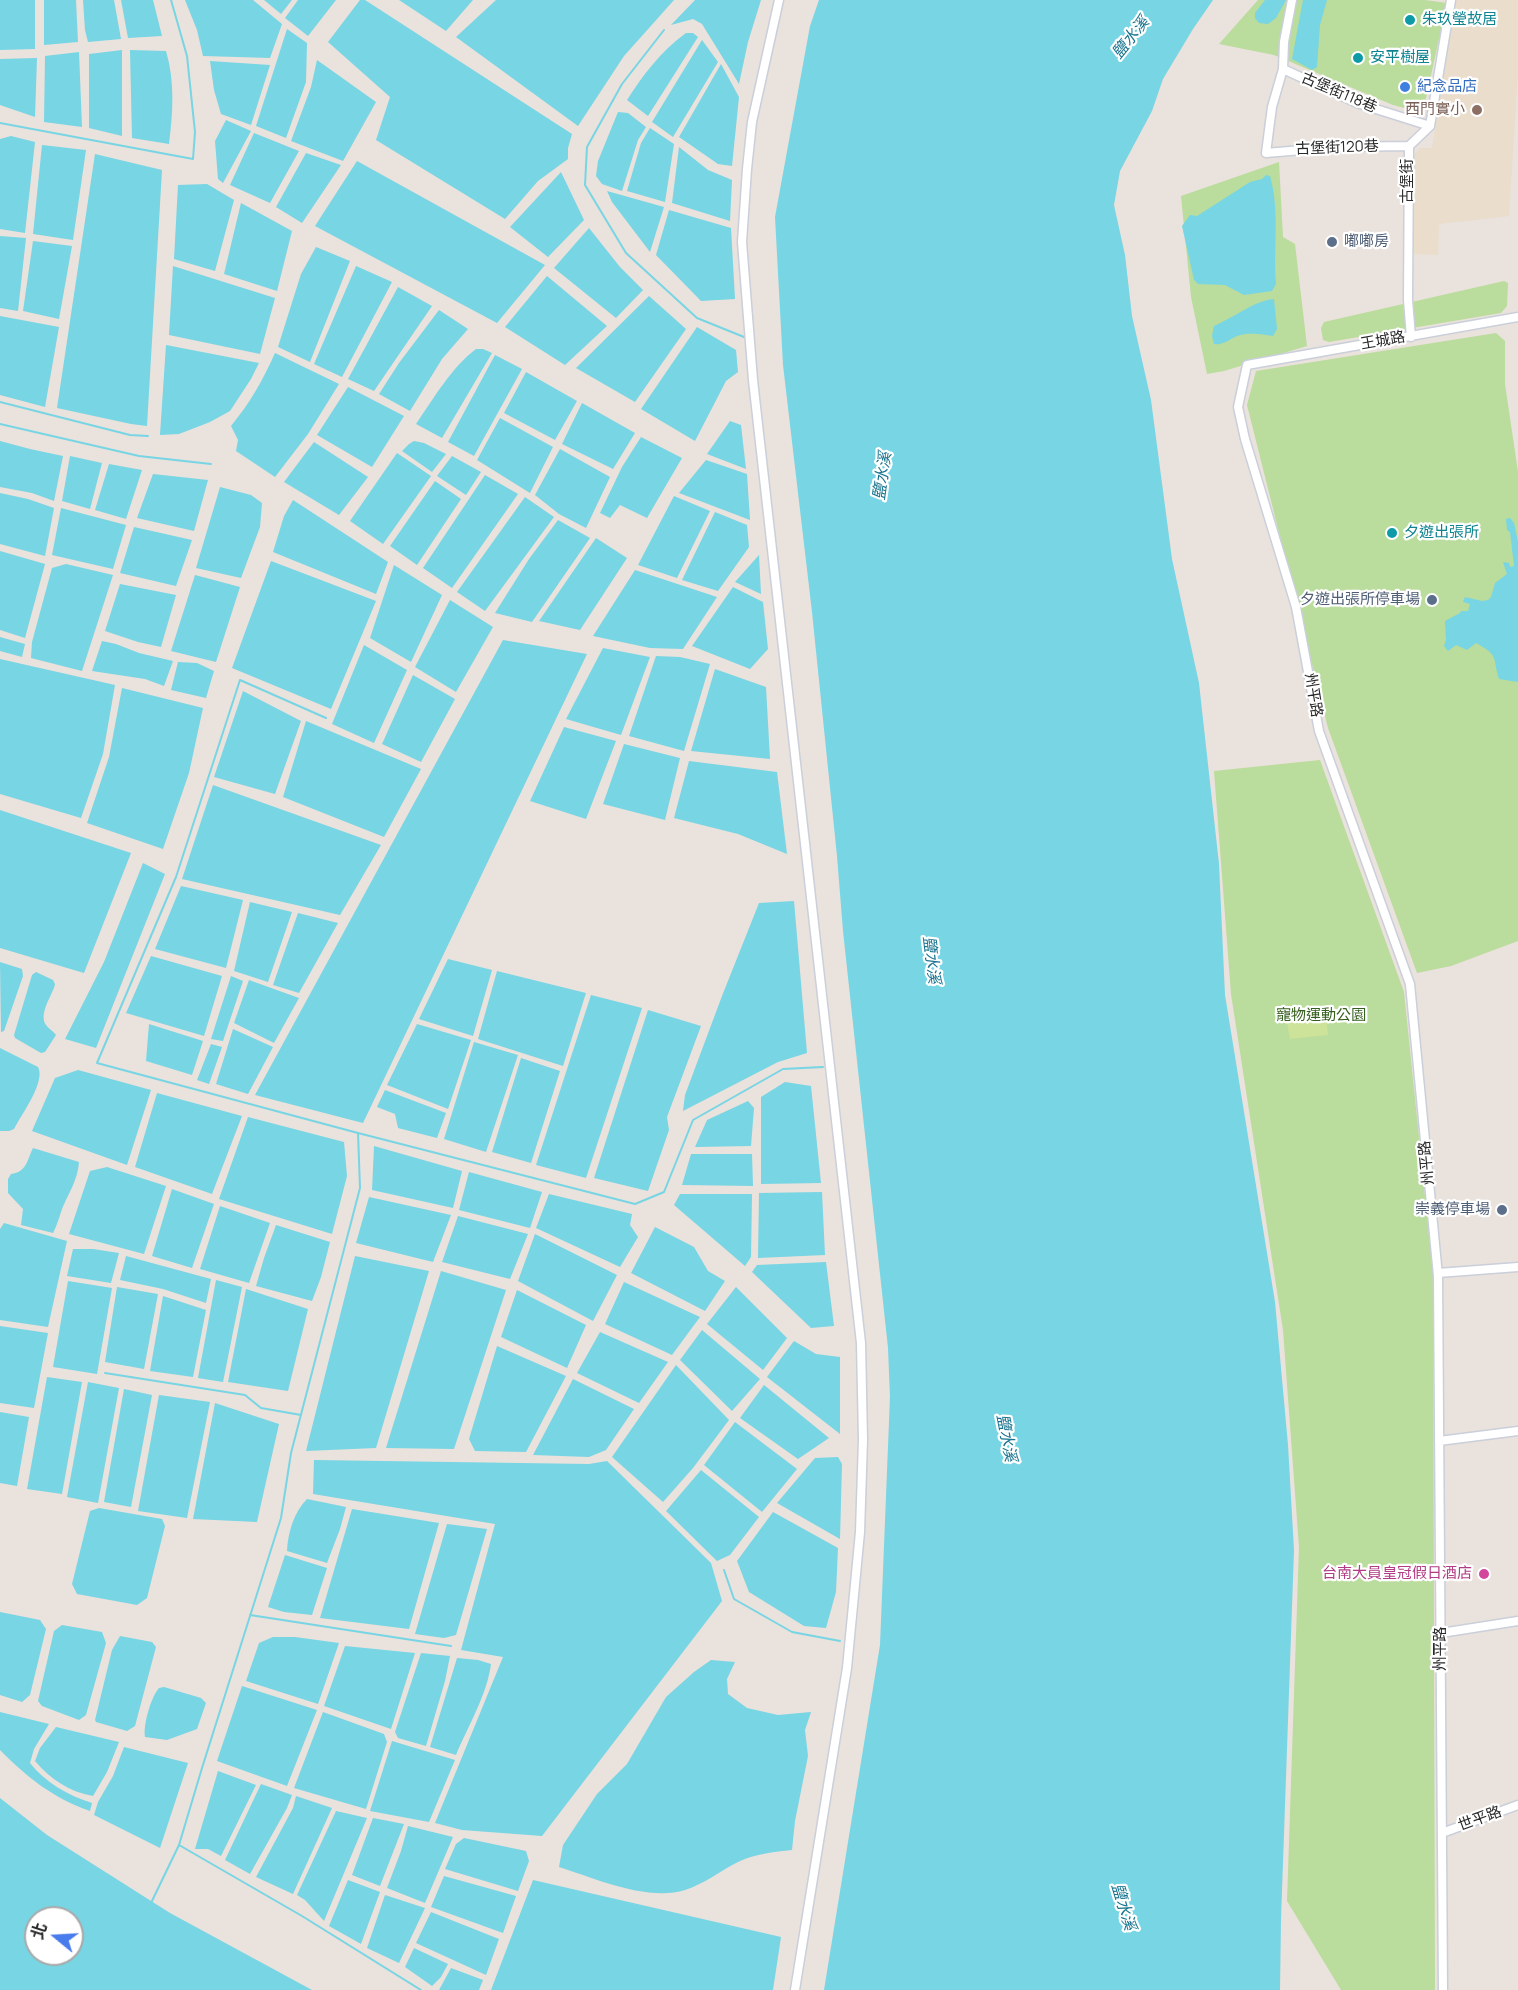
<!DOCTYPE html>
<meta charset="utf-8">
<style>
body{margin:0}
#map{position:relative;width:1518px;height:1990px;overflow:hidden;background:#eae2dc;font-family:Manrope,"Noto Sans TC",sans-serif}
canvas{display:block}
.north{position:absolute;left:24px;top:1906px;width:60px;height:60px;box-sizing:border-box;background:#fff;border:2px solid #a9a9a9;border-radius:50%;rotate:288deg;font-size:16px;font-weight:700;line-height:24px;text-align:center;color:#292929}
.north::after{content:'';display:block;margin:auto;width:21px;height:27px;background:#487beb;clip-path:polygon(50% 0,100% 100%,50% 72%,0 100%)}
</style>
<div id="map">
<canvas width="1518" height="1990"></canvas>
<div class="north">北</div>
</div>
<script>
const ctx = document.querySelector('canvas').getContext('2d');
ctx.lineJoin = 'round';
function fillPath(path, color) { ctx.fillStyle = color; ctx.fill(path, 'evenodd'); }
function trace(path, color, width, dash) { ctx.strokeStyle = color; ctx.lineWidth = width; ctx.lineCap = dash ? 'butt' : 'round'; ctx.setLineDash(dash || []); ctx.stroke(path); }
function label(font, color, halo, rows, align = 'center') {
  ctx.font = font + ' Manrope,"Noto Sans TC",sans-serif'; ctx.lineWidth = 4.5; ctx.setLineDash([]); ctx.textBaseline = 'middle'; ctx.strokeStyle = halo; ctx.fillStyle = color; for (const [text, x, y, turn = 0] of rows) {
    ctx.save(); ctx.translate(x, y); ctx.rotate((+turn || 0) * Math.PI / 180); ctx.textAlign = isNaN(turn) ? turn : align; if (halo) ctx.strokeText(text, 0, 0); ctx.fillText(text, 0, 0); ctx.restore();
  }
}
const education = new Path2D(`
 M1456,0H1518V72L1509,216L1439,224L1438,255L1413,254V156L1420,148H1432Z`);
const green = new Path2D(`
 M1258,0H1425L1447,3L1424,107L1416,111L1393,105L1274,55L1219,44Z
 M1279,162L1283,237L1295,244L1307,346L1224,371L1207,374L1191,297L1181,196Z
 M1504,281L1508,283L1507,306L1501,313L1329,342L1323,340L1321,328L1324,322Z
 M1496,333L1505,341V384L1518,472V941L1451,966L1417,973L1328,728L1247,405L1256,371Z
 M1320,760L1404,992L1433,1273L1435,1990H1341L1287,1901L1299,1547L1283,1330L1231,994L1214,771Z`);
const pitch = new Path2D(`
 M1326,1013L1328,1035L1290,1039L1286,1017Z`);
const water = new Path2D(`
 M0,0H35V49L0,50Z
 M44,0H76L78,42L44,45Z
 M83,0H114L121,39L88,42L85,30Z
 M121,0H153L162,36L128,38Z
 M185,0H253L282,24L270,58L203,56L197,30Z
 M264,0H292L281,14Z
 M298,0H336L308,36L285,18Z
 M360,0H365L572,134L568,148V159L538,181L505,219L376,140L390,97L328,42Z
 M399,0H473L446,31Z
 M496,0H674L624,56L578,126L456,37Z
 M695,0H761L748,42L739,84L702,24L693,19L671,25Z
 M819,0H1213L1193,29L1163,79L1152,111L1120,171L1114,205L1125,255L1132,316L1151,400L1172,559L1199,683L1219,864L1225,995L1275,1302L1288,1445L1294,1550L1281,1919L1280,1990H824L880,1645L890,1397L888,1348L843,931L837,856L812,612L783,365L775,217L810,26Z
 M1265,0H1286L1276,18L1268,24L1259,23L1255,18V13Z
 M1303,0H1327L1320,25L1317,67L1312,70L1292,59Z
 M287,29L307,43L306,82L286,138L256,126Z
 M686,33H693L698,37L648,116L627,100C643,75 661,51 686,33Z
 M702,40L718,62L673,137L652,122Z
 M122,50V136L89,128V54Z
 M130,50L166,51C175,82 173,112 169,144L132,138Z
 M79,52L82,127L44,122L45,56Z
 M37,58L35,117L0,105V59Z
 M317,60L376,102L343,161L291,141L311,87Z
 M210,61L270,65L251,125L221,114L214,90Z
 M721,64L739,97L732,166L718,164L679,137Z
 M618,112L628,113L646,127L638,140L622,191L602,184L596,176L598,161Z
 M226,120L251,131L223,183L218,179L215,141Z
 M650,128L674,144L665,202L627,191L641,143Z
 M254,133L299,151L270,203L230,185Z
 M11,136L35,142L25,233L0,229V139Z
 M42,145L86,150L73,240L33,234Z
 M679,147L708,170L732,180L730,221L672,203Z
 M306,153L341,165L302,223L276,207Z
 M95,154L162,170L147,426L131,424L57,408Z
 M357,161L545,265L497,323L315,226Z
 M561,172L584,220L548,257L510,227Z
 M1266,175L1270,176C1280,210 1273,249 1276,284L1272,291L1244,295L1225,285L1198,284L1194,280L1182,226L1190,215L1197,216L1250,182L1262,179Z
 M207,184L234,200L215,271L174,259L178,185Z
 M607,191L664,207L650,252L612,202Z
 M241,203L292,231L277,291L224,274Z
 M669,210L731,228L735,299L701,301L656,255Z
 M589,228L620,267L643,290L616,318L554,268Z
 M0,236L26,238L18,311L0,308Z
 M33,241L72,246L59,319L23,311Z
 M316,247L350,261L310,362L278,347L301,274Z
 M173,266L275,298L260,354L169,335Z
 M356,266L392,282L342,377L314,364Z
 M547,276L607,326L565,365L505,327Z
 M398,287L432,306L374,391L348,379Z
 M649,296L686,329L635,402L576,368Z
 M1274,299L1277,329L1273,336C1263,334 1247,332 1237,336C1228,340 1224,345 1214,344L1212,336L1214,326C1233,318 1256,300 1274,299Z
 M439,310L468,329L442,359L410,411L379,394L399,363Z
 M0,316L59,327L45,407L0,395Z
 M697,327L736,350L738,372L726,381L695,441L641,409Z
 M166,345L259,363L251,379L230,411L210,422L179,434L160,435Z
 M476,349H483L492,353L442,438L416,424C434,398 451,368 476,349Z
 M275,353L339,384L308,434L275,477L236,451L238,440L231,426C250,403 263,380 275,353Z
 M495,355L522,369L474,456L448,442Z
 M526,372L577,401L555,440L504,413Z
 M348,387L404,416L372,467L317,435Z
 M582,403L635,433L613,469L562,444Z
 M500,418L553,447L530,493L477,460Z
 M730,421L741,425L746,469L707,454Z
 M641,437L682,458L647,518L620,505L610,518L600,513L622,467Z
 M0,441L30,449L63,456L54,501L32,493L0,487Z
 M414,441L424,443L446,454L432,472L402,451L409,444Z
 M314,442L368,477L339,515L284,482Z
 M560,449L610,477L586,528L559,514L535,495Z
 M397,453L431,476L383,544L350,521Z
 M70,456L102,463L90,509L62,501Z
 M452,456L481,472L466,495L437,476Z
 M706,460L747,474L750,520L679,493Z
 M109,464L142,470L126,519L95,510Z
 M153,474L208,480L194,531L137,518Z
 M485,475L518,494L452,588L423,568Z
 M435,481L461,499L417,565L390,546Z
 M220,487L251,495L262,503L260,527L241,578L196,568Z
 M0,493L28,499L54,508L45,556L0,544Z
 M674,496L710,511L677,578L638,565Z
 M525,497L554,517L485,611L457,592Z
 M293,500L388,562L376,594L273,552L284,516Z
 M61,508L126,525L113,569L52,555Z
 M715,512L747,525L749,547L718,591L682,580Z
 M1510,518L1514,523L1518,542V682L1499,679C1492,657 1500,656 1476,643L1467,650L1456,645L1448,651L1444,646L1446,640L1445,621L1460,613L1461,611H1468L1470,604L1463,602L1465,597L1482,601L1488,600L1491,597L1495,583L1507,574L1503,562L1509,563L1510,567L1514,566L1510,532L1507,530L1506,519Z
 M558,520L590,538L532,622L495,613L529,559Z
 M134,527L192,540L176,586L120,573Z
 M596,538L627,558L580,630L539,621Z
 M0,551L45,564L25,638L0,630Z
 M759,555L761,594L735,582Z
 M271,561L376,601L331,709L232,668Z
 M66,564L113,575L82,671L31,658L32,642L52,568Z
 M394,565L442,595L411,662L370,638Z
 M635,570L717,597L683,649L650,648L593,636Z
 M195,575L240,587L216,662L171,651Z
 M120,584L176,595L161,647L138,642L105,631Z
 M733,587L763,602L768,649L750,669L692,646Z
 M450,600L493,627L456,692L415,667Z
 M0,637L25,644L22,657L0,651Z
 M503,640L587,654L363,1123L255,1095Z
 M102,641L116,644L139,653L173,661L164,686L145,679L92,671Z
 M364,645L407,670L374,743L332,724Z
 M603,648L650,657L621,735L566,719Z
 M656,656L680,657L710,664L684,751L629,736Z
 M0,659L115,685L103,754L81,818L0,794Z
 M178,662L197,663L214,671L206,698L171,690Z
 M715,669L766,687L770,759L691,751Z
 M413,675L455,699L421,762L382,744Z
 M122,688L203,708L189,773L163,849L87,823L109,757Z
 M243,691L301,721L275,794L214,777Z
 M306,721L421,769L384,837L283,797Z
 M564,727L616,741L586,819L530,801Z
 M624,744L680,758L665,820L603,804Z
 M689,761L777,772L787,854L738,834L674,818Z
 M213,785L381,845L340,915L182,879Z
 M0,810L131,853L84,973L0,948Z
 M143,863L165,874L96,1048L65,1039L104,962Z
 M181,886L243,900L226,968L155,949Z
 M794,901L807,1053L778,1062L683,1111L685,1095L722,996L759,903Z
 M250,902L292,912L268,982L234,971Z
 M298,913L338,923L299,993L273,985Z
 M151,956L222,976L204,1036L126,1013Z
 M448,959L492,970L473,1036L419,1019Z
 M0,962L22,969L23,976L4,1031L1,1032Z
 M497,971L586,993L563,1066L478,1039Z
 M36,972L53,980L55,984C53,995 38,1013 46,1025C49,1029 53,1031 56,1035L45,1052L41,1053L15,1038L14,1035L32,975Z
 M231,976L243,981L223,1041L211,1039Z
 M249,980L299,998L274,1043L234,1023Z
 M591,995L642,1008L586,1178L536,1165Z
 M648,1010L701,1026L667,1117L669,1130L648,1191L594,1178Z
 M149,1024L203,1041L192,1075L146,1061Z
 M417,1024L471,1040L448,1109L387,1085Z
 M233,1029L273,1047L248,1094L216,1084Z
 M474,1042L518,1055L486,1152L444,1139Z
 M211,1044L222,1047L209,1084L197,1080Z
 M0,1048L38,1067C46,1082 21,1115 14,1129L9,1131H0Z
 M521,1058L560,1071L531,1163L492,1152Z
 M78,1070L151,1090L127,1165L32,1131L55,1078Z
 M785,1082L811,1086L821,1183L761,1184V1097Z
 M385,1090L446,1113L437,1138L398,1128L395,1114L377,1107Z
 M157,1093L242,1116L212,1194L135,1167Z
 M748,1101L754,1108L751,1146L695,1147L707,1120Z
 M248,1117L344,1142L347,1176L332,1234L219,1199Z
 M374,1146L462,1171L453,1208L372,1190Z
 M33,1148L79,1162C78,1180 68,1194 62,1209C59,1218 57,1225 53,1233L21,1225L23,1209L8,1193V1179L11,1174C27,1172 27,1160 33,1148Z
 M691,1154H752L753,1186L682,1185Z
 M107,1167L166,1186L144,1254L69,1234L90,1171Z
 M469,1172L542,1192L530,1228L459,1210Z
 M172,1189L214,1204L192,1268L152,1256Z
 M822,1192L825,1255L758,1258L759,1193Z
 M549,1194L632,1214L630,1225L638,1237L620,1267L536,1228Z
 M680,1194H752L751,1257L745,1266L674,1205Z
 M369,1197L451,1215L433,1262L356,1243Z
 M220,1206L270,1223L249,1283L200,1269Z
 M458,1216L528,1234L510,1279L442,1262Z
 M4,1223L67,1241L48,1327L0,1320V1229Z
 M276,1225L330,1242L321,1277L312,1301L256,1286L264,1258Z
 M655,1227L694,1247L708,1271L725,1281L705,1311L631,1273Z
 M535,1234L617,1275L593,1321L518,1281Z
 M73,1249H93L119,1253L111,1283L67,1276Z
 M126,1256L211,1279L206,1303L163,1289L120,1280Z
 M355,1256L429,1271L376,1448L306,1451Z
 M826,1262L834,1326L811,1328L752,1272L757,1265Z
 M441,1271L506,1290L454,1449L386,1448Z
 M216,1280L242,1287L223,1382L198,1378Z
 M68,1281L112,1288L97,1374L53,1367Z
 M624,1282L700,1317L672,1355L605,1324Z
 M117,1287L158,1294L144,1369L105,1362Z
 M736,1287L787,1338L763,1370L707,1324Z
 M246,1289L308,1309L288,1391L228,1382Z
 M517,1290L586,1325L567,1368L501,1337Z
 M163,1296L206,1310L193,1377L150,1371Z
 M0,1326L48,1333L34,1408L0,1403Z
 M702,1330L760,1379L732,1411L680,1360Z
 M600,1332L668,1362L639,1403L577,1373Z
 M794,1341L816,1354L840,1357V1434L767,1377Z
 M497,1346L566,1376L526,1452L475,1451L469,1439Z
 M676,1365L729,1420L693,1468L663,1502L612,1457Z
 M47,1377L82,1382L62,1494L27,1489Z
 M573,1379L634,1409L606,1450L589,1457L533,1455Z
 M88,1382L119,1388L98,1503L67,1497Z
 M764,1385L829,1438L798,1459L740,1418Z
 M124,1389L152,1395L131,1507L104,1502Z
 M159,1395L210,1402L187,1518L138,1511Z
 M215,1403L279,1424L257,1522L193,1519Z
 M0,1412L29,1417L17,1486L0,1483Z
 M735,1422L797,1469L762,1512L704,1465Z
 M838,1457L842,1464L840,1539L777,1503L815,1458Z
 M314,1460L589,1464L607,1461L711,1563L722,1601L542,1836L462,1830L435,1823L503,1657L461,1650L495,1524L313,1494Z
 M701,1470L759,1517L730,1555L717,1561L666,1511Z
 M307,1499L346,1507L340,1529L327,1563L287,1551C288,1532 294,1512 307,1499Z
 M99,1508L162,1519L165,1526L147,1598L137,1605L77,1594L72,1584L90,1511Z
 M352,1509L439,1523L409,1629L320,1618Z
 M773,1512L838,1548L836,1592L826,1628L804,1626L749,1592L737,1561Z
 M447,1524L487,1529L456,1635L444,1638L415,1634Z
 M285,1555L327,1568L312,1615L284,1612L268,1607Z
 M0,1612L40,1620L46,1629L30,1695L22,1702L0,1695Z
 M62,1625L102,1632L106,1643L86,1715L79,1720L42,1706L38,1701L54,1631Z
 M120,1636L152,1642L156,1647L135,1726L127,1731L96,1722L95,1720L112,1650Z
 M273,1637H295L339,1643L318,1704L246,1681L259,1643Z
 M345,1646L415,1653L391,1729L324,1706Z
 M421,1653L450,1656L445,1681L426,1746L398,1738L395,1732Z
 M457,1658L478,1660L491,1664C487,1695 468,1726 456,1755L430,1747Z
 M711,1660L735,1662L727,1679L728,1694L747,1708L778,1715L811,1712L805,1730L808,1756L795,1821L792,1850C774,1852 754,1854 738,1862C720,1871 704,1884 685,1890C648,1902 594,1878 559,1867L563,1845L597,1794L627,1764L666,1697L694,1672Z
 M242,1686L317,1710L287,1786L217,1761Z
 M164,1687L201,1698L206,1703L197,1729L167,1740L145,1737C143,1725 151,1697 159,1688Z
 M0,1712L49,1724L34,1749L30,1763C46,1783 67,1795 92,1803L90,1811C53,1798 28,1778 0,1750Z
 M323,1712L384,1734L387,1742L366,1809L294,1788Z
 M56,1727L119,1742L107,1772L93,1796C70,1792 50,1779 35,1761L40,1748Z
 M392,1741L455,1760L429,1822L370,1811Z
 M124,1747L188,1763L160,1848L94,1815L98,1802L113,1776Z
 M218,1771L256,1785L221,1856L208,1849H195Z
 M261,1784L292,1795L287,1808L250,1874L225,1860Z
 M296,1796L332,1808L293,1894L256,1877L293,1808Z
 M0,1798L47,1835L170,1913L312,1990H0ZM36,1918H72V1954H36Z
 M336,1811L367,1818L324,1921L305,1900L297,1895Z
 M373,1818L404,1824L380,1886L352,1875Z
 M408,1826L453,1837L425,1903L387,1888L401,1851Z
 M464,1838L526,1851L529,1861L518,1891L445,1869L456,1844Z
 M444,1876L516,1896L503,1933L431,1907Z
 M348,1880L380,1892L361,1944L329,1926Z
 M533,1880L781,1937L773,1990H491Z
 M385,1895L425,1908L399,1963L367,1948Z
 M431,1912L499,1939L486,1975L416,1943Z
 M414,1948L448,1964L441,1977L432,1986L405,1967Z
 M451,1968L483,1980L479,1990H439Z`);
const stream = new Path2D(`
 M664,30L622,84L587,147L585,185L626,253L697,318L744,337
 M0,123L193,159L195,132L187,56L171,0
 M0,402L130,435L148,436
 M0,424L139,456L211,464
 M358,1133L635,1204L664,1192L693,1120L783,1069L823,1067
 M105,1373L245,1395L261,1408L301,1415
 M724,1570L734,1599L792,1632L840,1641
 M250,1615L451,1646
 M179,1845L302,1916L421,1990
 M151,1903L179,1845L202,1768L281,1518L291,1453L360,1188L358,1133L97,1063L176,877L240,680L326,718`);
const street = new Path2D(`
 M779,0L752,122L747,169L742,242L753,380L861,1343L863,1440L860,1532L847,1668L795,1990
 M1292,0L1284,42L1283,69L1272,107L1266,153L1337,147L1409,146
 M1283,69L1357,103L1430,126
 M1411,337L1408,300L1409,146L1430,126L1451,0
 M1438,1273L1518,1267
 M1439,1441L1518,1431
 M1441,1633L1518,1621
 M1442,1833L1518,1805
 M1443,1990L1438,1276L1410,984L1319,731L1296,607L1245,439L1238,407L1247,365L1518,317`);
const markers = [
 [1410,20,6,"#0f9aa8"],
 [1358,58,6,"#0f9aa8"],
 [1405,87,6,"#3f7fe0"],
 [1477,110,6,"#8d6e63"],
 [1332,242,6,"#5c6f8a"],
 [1392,533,6,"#0f9aa8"],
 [1432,600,6,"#5c6f8a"],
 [1502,1210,6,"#5c6f8a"],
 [1484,1574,6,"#d1479c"]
];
const cultureNames = [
 ["朱玖瑩故居",1422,20],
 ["安平樹屋",1370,58],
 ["夕遊出張所",1404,533]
];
const shopNames = [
 ["紀念品店",1417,87]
];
const streetNames = [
 ["古堡街118巷",1339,93,23],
 ["古堡街120巷",1337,148,-2],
 ["古堡街",1408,181,-90],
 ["王城路",1383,341,-10],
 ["州平路",1313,695,81],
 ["州平路",1427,1163,-95],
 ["州平路",1441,1649,-90],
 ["世平路",1480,1819,-20]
];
const educationNames = [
 ["西門實小",1465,110]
];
const serviceNames = [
 ["嘟嘟房",1344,242,"left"],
 ["夕遊出張所停車場",1420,600],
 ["崇義停車場",1490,1210]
];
const parkNames = [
 ["寵物運動公園",1321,1016]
];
const hotelNames = [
 ["台南大員皇冠假日酒店",1472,1574]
];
const waterNames = [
 ["鹽水溪",1131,38,-51],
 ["鹽水溪",883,476,-82],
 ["鹽水溪",931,960,83],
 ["鹽水溪",1006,1438,79],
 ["鹽水溪",1123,1907,73]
];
fillPath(education, '#eaddcc');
fillPath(green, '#badc9c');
fillPath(pitch, '#cde399');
fillPath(water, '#77d5e4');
trace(stream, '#77d5e4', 2);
trace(street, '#cacfda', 11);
trace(street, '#fff', 8);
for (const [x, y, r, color] of markers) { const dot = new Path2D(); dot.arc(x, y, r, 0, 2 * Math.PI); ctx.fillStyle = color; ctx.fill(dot); trace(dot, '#fff', 2); }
label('15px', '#0d838f', '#fff', cultureNames, 'left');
label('15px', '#366cbe', '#fff', shopNames, 'left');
label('15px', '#292929', '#fff', streetNames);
label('15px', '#785e54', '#fff', educationNames, 'right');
label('15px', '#4e5e75', '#fff', serviceNames, 'right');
label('15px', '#355f1f', '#fff', parkNames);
label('15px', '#b23c85', '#fff', hotelNames, 'right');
label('italic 16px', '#18748e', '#fff', waterNames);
</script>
